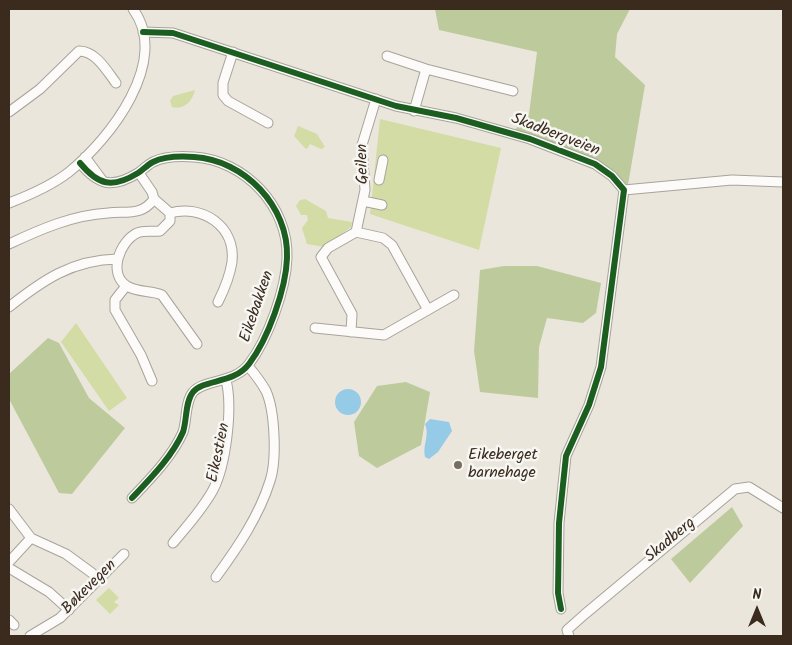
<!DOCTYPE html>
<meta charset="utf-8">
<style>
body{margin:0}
#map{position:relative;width:792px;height:645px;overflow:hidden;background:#ebe6db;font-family:Kalam,sans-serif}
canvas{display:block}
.frame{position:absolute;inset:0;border:10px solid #3b2a1e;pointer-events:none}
.north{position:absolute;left:732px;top:585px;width:50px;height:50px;-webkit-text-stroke:4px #f6f6f2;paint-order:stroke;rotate:0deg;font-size:14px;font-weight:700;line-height:20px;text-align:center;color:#3b2a1e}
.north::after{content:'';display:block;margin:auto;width:18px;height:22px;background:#3b2a1e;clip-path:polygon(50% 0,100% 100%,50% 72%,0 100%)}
</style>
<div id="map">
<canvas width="792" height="645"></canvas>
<div class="frame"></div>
<div class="north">N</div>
</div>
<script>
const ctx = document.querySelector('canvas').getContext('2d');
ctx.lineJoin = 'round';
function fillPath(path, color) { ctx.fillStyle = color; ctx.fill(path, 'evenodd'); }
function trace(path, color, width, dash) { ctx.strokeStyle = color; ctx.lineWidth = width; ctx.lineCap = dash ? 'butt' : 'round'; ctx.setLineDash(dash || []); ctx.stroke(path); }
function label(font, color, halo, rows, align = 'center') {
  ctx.font = font + ' Kalam,sans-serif'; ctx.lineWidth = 5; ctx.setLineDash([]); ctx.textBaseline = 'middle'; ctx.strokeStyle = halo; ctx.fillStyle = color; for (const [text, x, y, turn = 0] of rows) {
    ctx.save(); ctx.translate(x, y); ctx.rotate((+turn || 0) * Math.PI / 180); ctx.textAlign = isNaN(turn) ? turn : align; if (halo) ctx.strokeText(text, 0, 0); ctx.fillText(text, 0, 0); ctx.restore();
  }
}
const green = new Path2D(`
 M195,90C192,102 184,110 172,107L170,101L173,96Z
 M380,119L501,148L479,250L370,214Z
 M298,126L317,134L325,147L321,149L310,144L307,149L305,148L294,136Z
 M305,199L326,211L328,218L352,222L351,227L324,247L307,244L302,228L308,220L307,215H301L296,206L300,200Z
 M76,323L127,398L109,411L61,342Z
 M109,588L119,598L114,602L119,605L110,614L96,600Z`);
const forest = new Path2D(`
 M435,9H630L617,34L615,57L645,85L628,185L513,132L529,114L537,52L439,30Z
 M504,266H537L601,283L596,313L583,323L547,318L539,347L538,398L480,392L474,351L480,270Z
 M48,338L59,343L89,398L125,428L72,494L59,493L9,399V374Z
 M406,382L430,392L421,445L377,468L359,456L354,422L377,386Z
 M732,507L743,526L690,583L671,559Z`);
const water = new Path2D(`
 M335 402a13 13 0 1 1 26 0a13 13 0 1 1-26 0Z
 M430,419L449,422L452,431L438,452L429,459L425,457C422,445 430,436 425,424Z`);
const minor = new Path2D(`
 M143,32L173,33L396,106L456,118L530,139L595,164L612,176L624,190L601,367L589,405L566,456L559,523L558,593L561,609
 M233,52L223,83V95L228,101L268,123
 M387,56L426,69L513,91
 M414,111L426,69
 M9,112L40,89L79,51C96,51 107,71 116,83
 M85,157L102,180
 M80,163C98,185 112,189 138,173C143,170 147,165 153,162C165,156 180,156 194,157C244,160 289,206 287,258C286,289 268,339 249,364C234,384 204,379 193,392C185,402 187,420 183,432C172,457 150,479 132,498
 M139,173L152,192L154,199L170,213V221L160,231C153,232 144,230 137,233C119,242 108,274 127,286C138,293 151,290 162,295L197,344
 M379,180L383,160
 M624,190L732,180L783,182
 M363,201L382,205
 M9,203C30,195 51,186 69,172C110,139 171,61 133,9
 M170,213C202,204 236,226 232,262C230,275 224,290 218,302
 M356,232L365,190L362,145L376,99
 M9,244C41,229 73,215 108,213C127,211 142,216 154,199
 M126,286L115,300V310L141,355L152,381
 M9,307C43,280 72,260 117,259
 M315,328L384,335L454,295
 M351,332L352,314L321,257L328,248L356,232L383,238L392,245L428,310
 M9,509L31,538L66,554L92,573
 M173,543C187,526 202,510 213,490C226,465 233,408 226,380
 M9,562L31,538
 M9,568L49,592L69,610
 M216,577C238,547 259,516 270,481C277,460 275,411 266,391C261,382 254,373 248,366
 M9,620L14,625
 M30,636L60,618L124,554
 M569,636L567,630L585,614L735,489L749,487L783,508`);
const cycleway = new Path2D(`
 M143,32L173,33L396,106L456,118L530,139L595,164L612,176L624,190L601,367L589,405L566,456L559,523L558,593L561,609
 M80,163C98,185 112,189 138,173C143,170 147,165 153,162C165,156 180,156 194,157C244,160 289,206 287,258C286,289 268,339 249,364C234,384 204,379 193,392C185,402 187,420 183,432C172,457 150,479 132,498`);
const markers = [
 [458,465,5,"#796c60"]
];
const streetNames = [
 ["Skadbergveien",555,136,21],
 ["Geilen",364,164,-91],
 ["Eikebakken",258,307,-71],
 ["Eikestien",220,453,-78],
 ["Skadberg",671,541,-40],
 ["Bøkevegen",90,588,-45]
];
const poiNames = [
 ["Eikeberget",468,456],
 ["barnehage",468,474]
];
fillPath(green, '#d3dca4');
fillPath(forest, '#bdcb9c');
fillPath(water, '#96cbe8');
trace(minor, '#a8a39b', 11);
trace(minor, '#fcfbfa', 9);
trace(cycleway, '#1b5e20', 6);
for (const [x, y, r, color] of markers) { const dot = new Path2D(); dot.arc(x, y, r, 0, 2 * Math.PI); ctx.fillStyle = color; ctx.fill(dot); trace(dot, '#f6f6f2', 2); }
label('16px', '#3b2a1e', '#f6f6f2', streetNames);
label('16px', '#3b2a1e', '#f6f6f2', poiNames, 'left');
</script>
